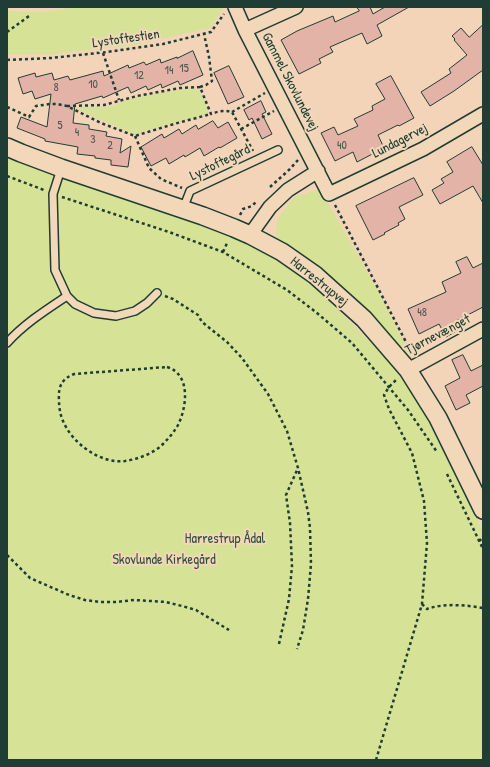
<!DOCTYPE html>
<meta charset="utf-8">
<style>
body{margin:0}
#map{position:relative;width:490px;height:767px;overflow:hidden;background:#f4d4b9;font-family:"Patrick Hand",sans-serif}
canvas{display:block}
.frame{position:absolute;inset:0;border:8px solid #1f3d34;pointer-events:none}
</style>
<div id="map">
<canvas width="490" height="767"></canvas>
<div class="frame"></div>
</div>
<script>
const ctx = document.querySelector('canvas').getContext('2d');
ctx.lineJoin = 'round';
function fillPath(path, color) { ctx.fillStyle = color; ctx.fill(path, 'evenodd'); }
function trace(path, color, width, dash) { ctx.strokeStyle = color; ctx.lineWidth = width; ctx.lineCap = dash ? 'butt' : 'round'; ctx.setLineDash(dash || []); ctx.stroke(path); }
function label(font, color, halo, rows, align = 'center') {
  ctx.font = font + ' "Patrick Hand",sans-serif'; ctx.lineWidth = 4; ctx.setLineDash([]); ctx.textBaseline = 'middle'; ctx.strokeStyle = halo; ctx.fillStyle = color; for (const [text, x, y, turn = 0] of rows) {
    ctx.save(); ctx.translate(x, y); ctx.rotate((+turn || 0) * Math.PI / 180); ctx.textAlign = isNaN(turn) ? turn : align; if (halo) ctx.strokeText(text, 0, 0); ctx.fillText(text, 0, 0); ctx.restore();
  }
}
const green = new Path2D(`
 M78,7H224L211,28L134,45L52,54H7V11L41,12Z
 M191,88C203,89 206,102 208,112L206,115L161,126L137,134L131,133L79,110L75,107H105L115,105L133,98Z
 M7,151L223,231L273,255L309,280L397,370L431,422L483,531V760H7Z
 M320,189L378,291L413,360L355,302L276,240L277,220L294,197Z`);
const building = new Path2D(`
 M357,7H370L373,14L385,7H409L377,25L382,36L367,44L362,33L330,47L333,52L319,59L321,63L299,74L281,40L297,31L333,16L335,22L359,11Z
 M483,25V70L454,91L430,106L421,92L451,73L449,69L467,55L454,40L455,39L452,36L461,28L469,37Z
 M193,51L203,75L180,85L178,81L162,88L161,84L148,90L146,86L131,93L128,87L103,98L102,96L75,104L73,123L89,125V129L107,132L106,136L122,139L120,153L131,146L128,167L111,165V160L95,158V156L77,154L78,147L45,141V139L17,128L21,117L47,127L51,94L35,99L32,91L23,94L18,78L35,73L36,77L52,73L54,80L68,76L70,80L103,71L104,76L128,65L129,68L144,62L146,65L160,59L161,63L177,57V58Z
 M229,66L244,97L228,104L214,73Z
 M391,76L414,118L399,126L398,125L378,135L384,148L357,162L353,152L335,161L321,133L334,127L338,135L358,126L354,119L373,110L372,106L385,99L376,84Z
 M261,101L266,112L262,114L272,134L262,139L252,118L249,120L244,110Z
 M213,121L218,128L228,122L237,138L220,148L219,147L204,156L200,148L185,157L184,155L169,164L166,158L151,166L141,147L162,134L164,138L179,129L182,134L196,125L198,129Z
 M472,147L483,165V203L473,186L440,204L432,190L444,183L441,179L453,172L447,162Z
 M414,178L423,195L399,207L405,219L398,223L399,225L384,233L385,234L373,240L356,206Z
 M467,257L473,268L483,263V307L456,321L460,329L446,337L439,324L419,334L408,309L446,292L442,282L461,273L456,262Z
 M463,355L471,371L483,365V386L466,395L470,403L456,410L445,386L460,378L452,360Z`);
const path = new Path2D(`
 M7,32L29,16
 M103,53L119,100
 M7,60L51,58L107,52L163,44L211,32L224,14
 M200,87L206,85L212,81L209,57L204,34
 M67,106L104,105L137,96L180,88L200,87L211,114C219,111 225,110 232,112L253,151
 M7,107L29,117L36,106L50,104H57L67,106L101,123L135,136L174,124L211,114
 M232,112L265,93
 M241,129L274,111
 M135,136L149,168L161,179L182,188
 M7,176L44,190
 M270,187L290,169L298,160
 M62,197L169,232L223,252L287,290L317,313L352,343L408,410L437,452
 M335,205L407,344
 M240,215L243,209L252,206L257,201
 M223,252L228,241
 M165,296L173,299L198,315L202,322L227,342L242,358L268,394L287,431L298,468L308,512L310,528L311,564L308,599L303,630L297,649
 M167,367C191,374 187,407 178,425C174,432 169,438 163,444C154,453 139,459 125,461C100,464 72,443 63,421C60,414 59,407 59,400C58,386 62,379 74,374Z
 M447,474L483,549
 M479,541L483,538
 M7,555L30,578L69,595L85,600L100,602H116L134,600L166,602L182,606L196,610L229,630
 M422,604L427,609C444,603 466,605 483,608
 M279,644L289,599L292,566L290,523L286,495L298,468
 M376,760L422,604L427,543L424,501L412,453L389,409L384,395L389,387L396,380`);
const service = new Path2D(`
 M61,169L53,194L55,270L67,296L75,304L94,313L116,316L135,311L147,303L157,293
 M183,209L190,191L278,150
 M7,343C24,324 46,310 67,296`);
const minor = new Path2D(`
 M235,7L245,30L329,194L423,149L483,114
 M245,30L296,7
 M250,235L270,207L288,190L318,171
 M408,370L483,329`);
const tertiary = new Path2D(`
 M7,147L21,153L61,168L203,216L234,228L250,235L282,252L315,275L364,319L408,370L438,418L483,510`);
const numberNames = [
 ["15",184,69],
 ["14",169,71],
 ["12",139,76],
 ["10",93,85],
 ["8",56,88],
 ["5",60,126],
 ["4",77,133],
 ["3",93,140],
 ["2",110,146],
 ["40",342,146],
 ["48",422,313]
];
const streetNames = [
 ["Lystoftestien",126,39,-8],
 ["Gammel Skovlundevej",290,82,63],
 ["Lundagervej",400,141,-27],
 ["Lystoftegård",220,163,-26],
 ["Harrestrupvej",319,282,39],
 ["Tjørnevænget",438,335,-28]
];
const parkNames = [
 ["Harrestrup Ådal",225,539],
 ["Skovlunde Kirkegård",164,560]
];
fillPath(green, '#d6e295');
fillPath(building, '#e3b3a8');
trace(building, '#1f3d34', 1);
trace(service, '#1f3d34', 10);
trace(minor, '#1f3d34', 16);
trace(tertiary, '#1f3d34', 20);
trace(path, '#1f3d34', 2.5, [3, 3]);
trace(service, '#f2d8b9', 7);
trace(minor, '#f2d8b9', 13);
trace(tertiary, '#f2d8b9', 17);
label('12px', '#505a51', null, numberNames);
label('14px', '#1f3d34', '#f2d8b9', streetNames);
label('14px', '#314e3e', '#f2d8b9', parkNames);
</script>
